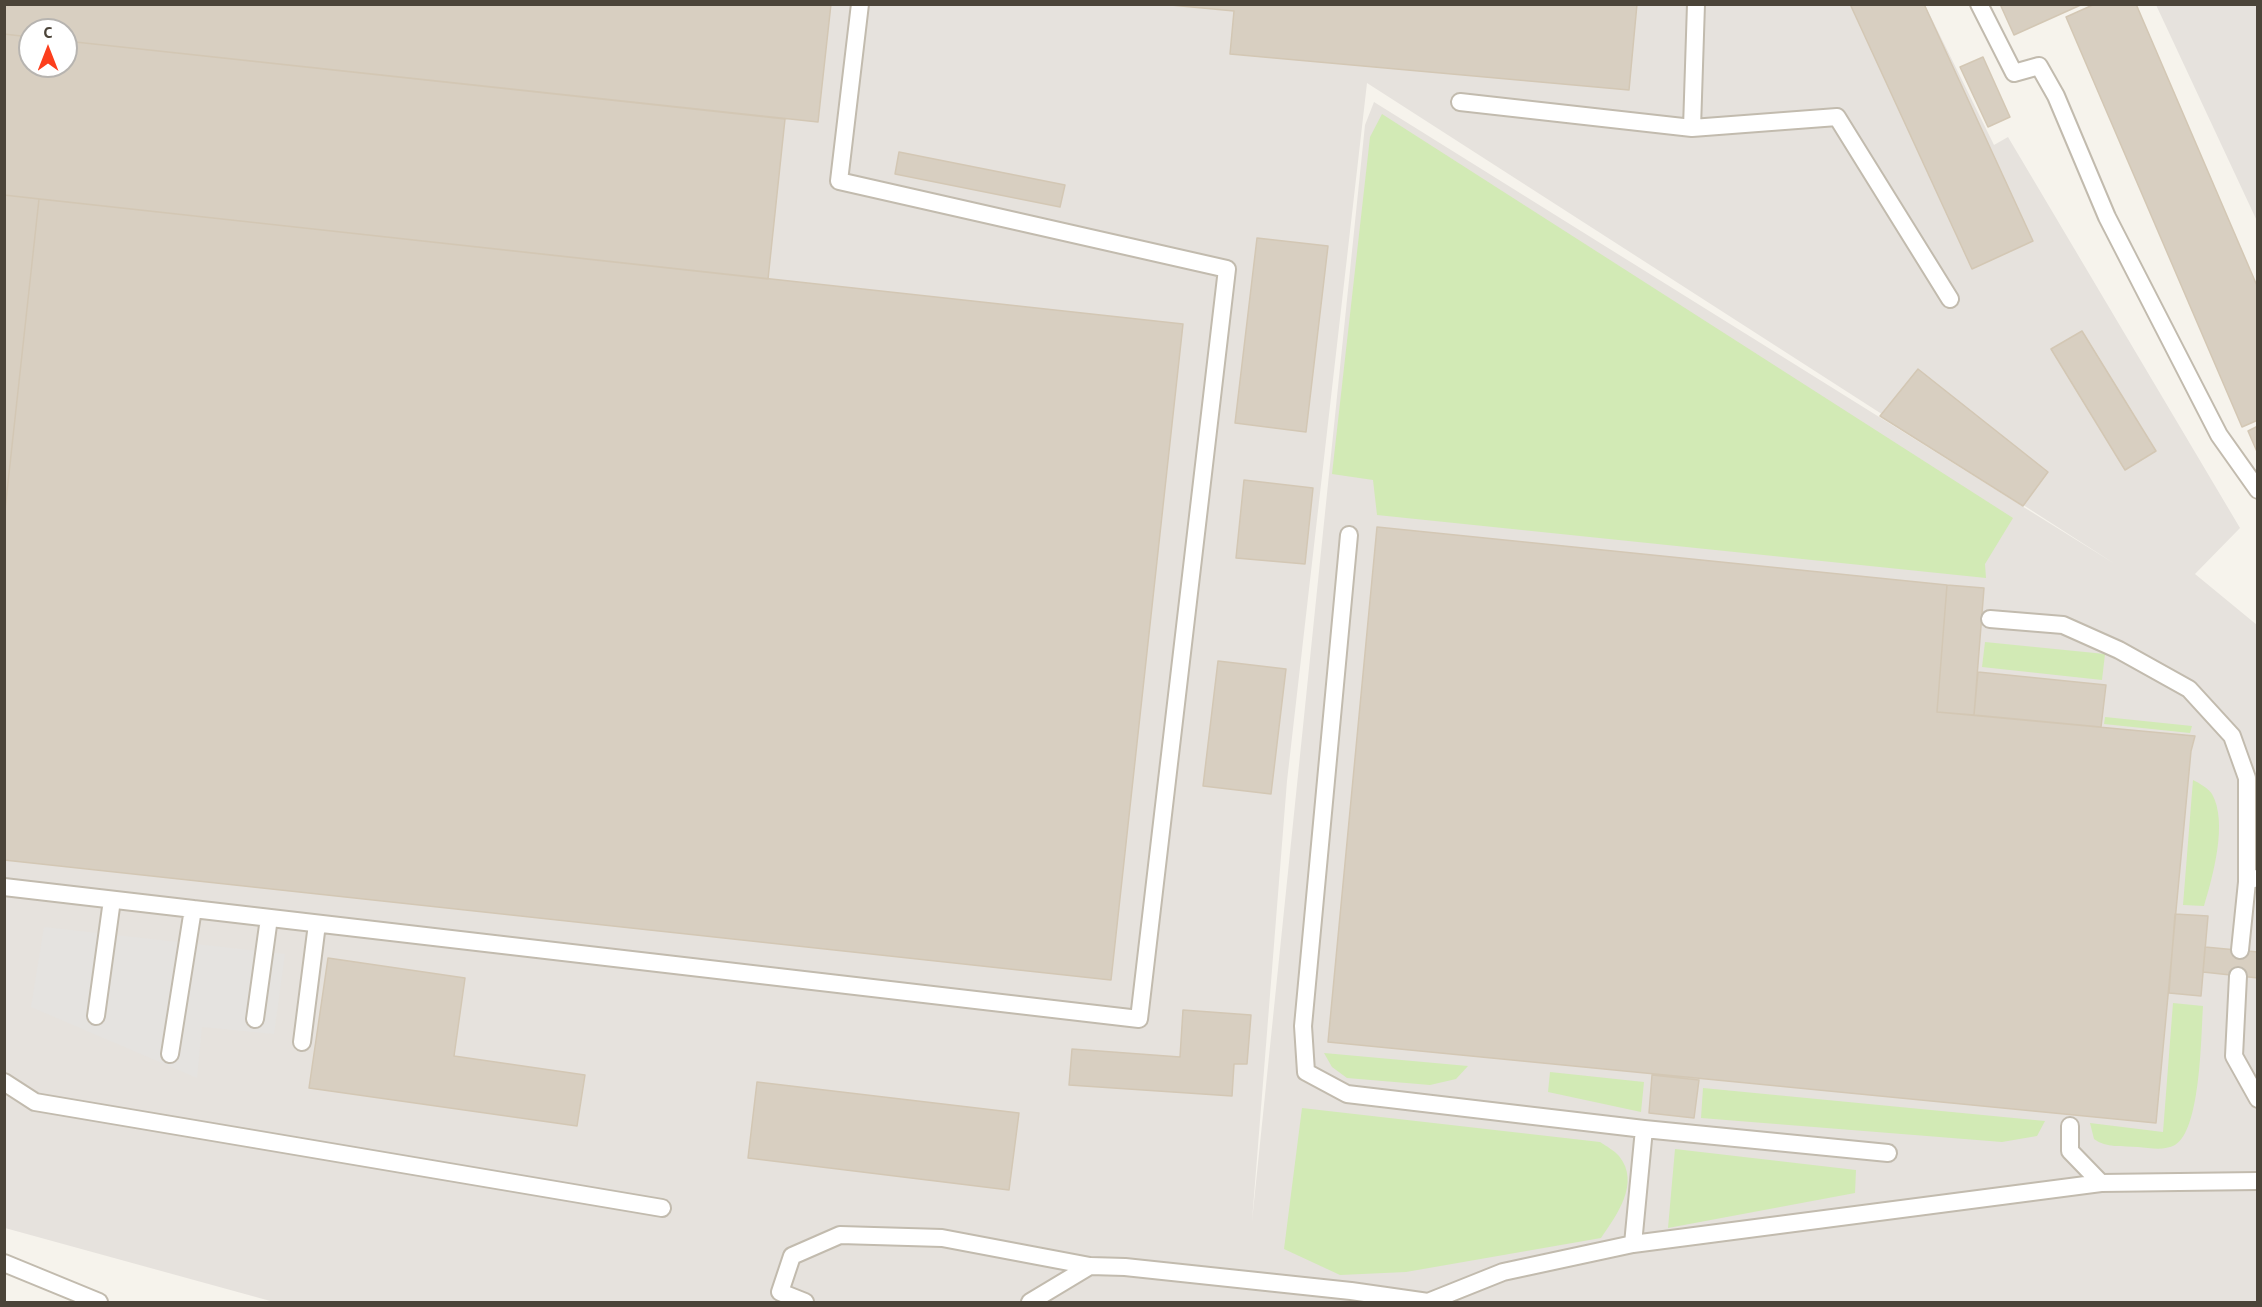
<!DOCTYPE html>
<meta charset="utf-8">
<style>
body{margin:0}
#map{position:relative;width:2262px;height:1307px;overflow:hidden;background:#f6f3ec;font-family:"PT Sans",sans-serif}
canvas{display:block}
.frame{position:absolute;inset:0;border:6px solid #4b4439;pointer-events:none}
.north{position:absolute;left:18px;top:18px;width:60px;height:60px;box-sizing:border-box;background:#fff;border:2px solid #b7b4b0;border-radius:50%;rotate:0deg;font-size:16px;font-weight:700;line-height:24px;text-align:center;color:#4b4439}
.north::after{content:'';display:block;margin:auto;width:21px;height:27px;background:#fc3f1d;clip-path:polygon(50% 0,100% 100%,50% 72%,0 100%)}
</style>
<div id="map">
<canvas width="2262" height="1307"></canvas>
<div class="frame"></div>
<div class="north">С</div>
</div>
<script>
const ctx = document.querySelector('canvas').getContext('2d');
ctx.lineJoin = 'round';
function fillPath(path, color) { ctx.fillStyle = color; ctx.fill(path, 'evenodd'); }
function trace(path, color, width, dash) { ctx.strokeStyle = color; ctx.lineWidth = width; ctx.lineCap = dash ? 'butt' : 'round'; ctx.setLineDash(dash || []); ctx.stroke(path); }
const industrial = new Path2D(`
 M4,5H1925L1994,145L2008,137L2240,528L2195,574L2257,625V1302H274L5,1228ZM30,30H66V66H30ZM1367,83L2115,564L1374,102L1365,125L1252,1221L1287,781Z
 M2156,5H2257V221L2157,7Z`);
const green = new Path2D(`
 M1382,114L2013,518L1985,564L1986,578L1377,515L1373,480L1332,474L1370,137Z
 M1985,642L2105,654L2102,680L1982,667Z
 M2105,717L2192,726L2190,733L2104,724Z
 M2193,780C2199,783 2208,788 2212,794C2228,822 2213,876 2204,906L2183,905Z
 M2173,1003L2203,1006C2201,1035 2201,1130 2175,1145C2164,1151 2150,1148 2138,1147C2123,1146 2106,1148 2094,1139L2090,1123L2163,1132Z
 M1324,1053L1468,1066L1456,1079L1430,1085L1347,1078L1332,1067Z
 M1550,1072L1644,1082L1641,1112L1548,1092Z
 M1703,1088L2045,1121L2037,1136L2002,1142L1701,1118Z
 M1302,1108L1600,1142C1606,1146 1615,1151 1619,1156C1641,1183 1616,1216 1601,1238L1406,1272L1340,1275L1284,1249Z
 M1675,1149L1856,1170L1855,1193L1668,1228Z`);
const parking = new Path2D(`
 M44,927L285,954L274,1034L202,1027L197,1078L31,1007Z`);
const building = new Path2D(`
 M4,4H831L818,122L66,41V30H30V37L4,34Z
 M1160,4H1637L1629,90L1230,54L1234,11Z
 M1850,4H1924L2033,241L1972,269Z
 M2000,4H2083L2014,35Z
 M2095,4H2136L2258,288V420L2242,427L2066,17Z
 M4,34L30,37V66H66V41L785,119L768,279L4,195Z
 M1983,57L2010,117L1988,127L1960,67Z
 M899,152L1065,185L1060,207L895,174Z
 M4,195L39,199L4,519Z
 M39,199L1183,324L1111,980L4,860V519Z
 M1257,238L1328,246L1306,432L1235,423Z
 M2082,331L2156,451L2125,470L2051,349Z
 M1918,369L2048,472L2023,506L1880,416Z
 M2258,426V454L2248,431Z
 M1244,480L1313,488L1305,564L1236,558Z
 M1377,527L1947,585L1937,712L2195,736L2191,751L2156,1123L1328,1042Z
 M1947,585L1984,588L1974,715L1937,712Z
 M1218,661L1286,669L1271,794L1203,786Z
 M1978,672L2106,685L2101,727L1974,715Z
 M2175,914L2208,916L2201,996L2169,993Z
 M2205,947L2258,952V978L2203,972Z
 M328,958L465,978L454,1056L585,1075L577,1126L309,1088Z
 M1183,1010L1251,1015L1247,1064H1234L1232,1096L1069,1085L1072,1049L1180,1057Z
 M1652,1075L1699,1080L1694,1118L1649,1113Z
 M757,1082L1019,1113L1009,1190L748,1158Z`);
const lane = new Path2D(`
 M1979,4L2014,73L2039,66L2056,96L2107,217L2219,435L2258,490
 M1460,102L1692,128L1696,4
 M1692,128L1837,117L1950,299
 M1349,535L1303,1026L1306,1072L1347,1094L1644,1129L1888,1153
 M1990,619L2063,625L2119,650L2189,689L2232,736L2247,778V882
 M4,887L1139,1019L1227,269L839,181L860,4
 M2240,950L2247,882L2255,878
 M2238,976L2234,1056L2258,1099
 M96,1016L112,900
 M255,1019L269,918
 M302,1042L317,924
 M170,1054L193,909
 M4,1082L35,1102L662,1208
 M2070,1126V1151L2101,1183
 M1633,1244L1644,1129
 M4,1263L99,1302
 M805,1302L780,1292L792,1256L840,1235L942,1238L1090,1266L1125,1267L1351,1291L1428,1302
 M1030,1302L1090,1266
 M1428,1302L1503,1272L1633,1244L2101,1183L2258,1181`);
fillPath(industrial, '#e6e2dd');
fillPath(green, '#d2eab5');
fillPath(parking, '#e5e3e0');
fillPath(building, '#d8cfc1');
trace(building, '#d3c7b4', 1.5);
trace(lane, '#c2bbae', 20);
trace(lane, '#fff', 16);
</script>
